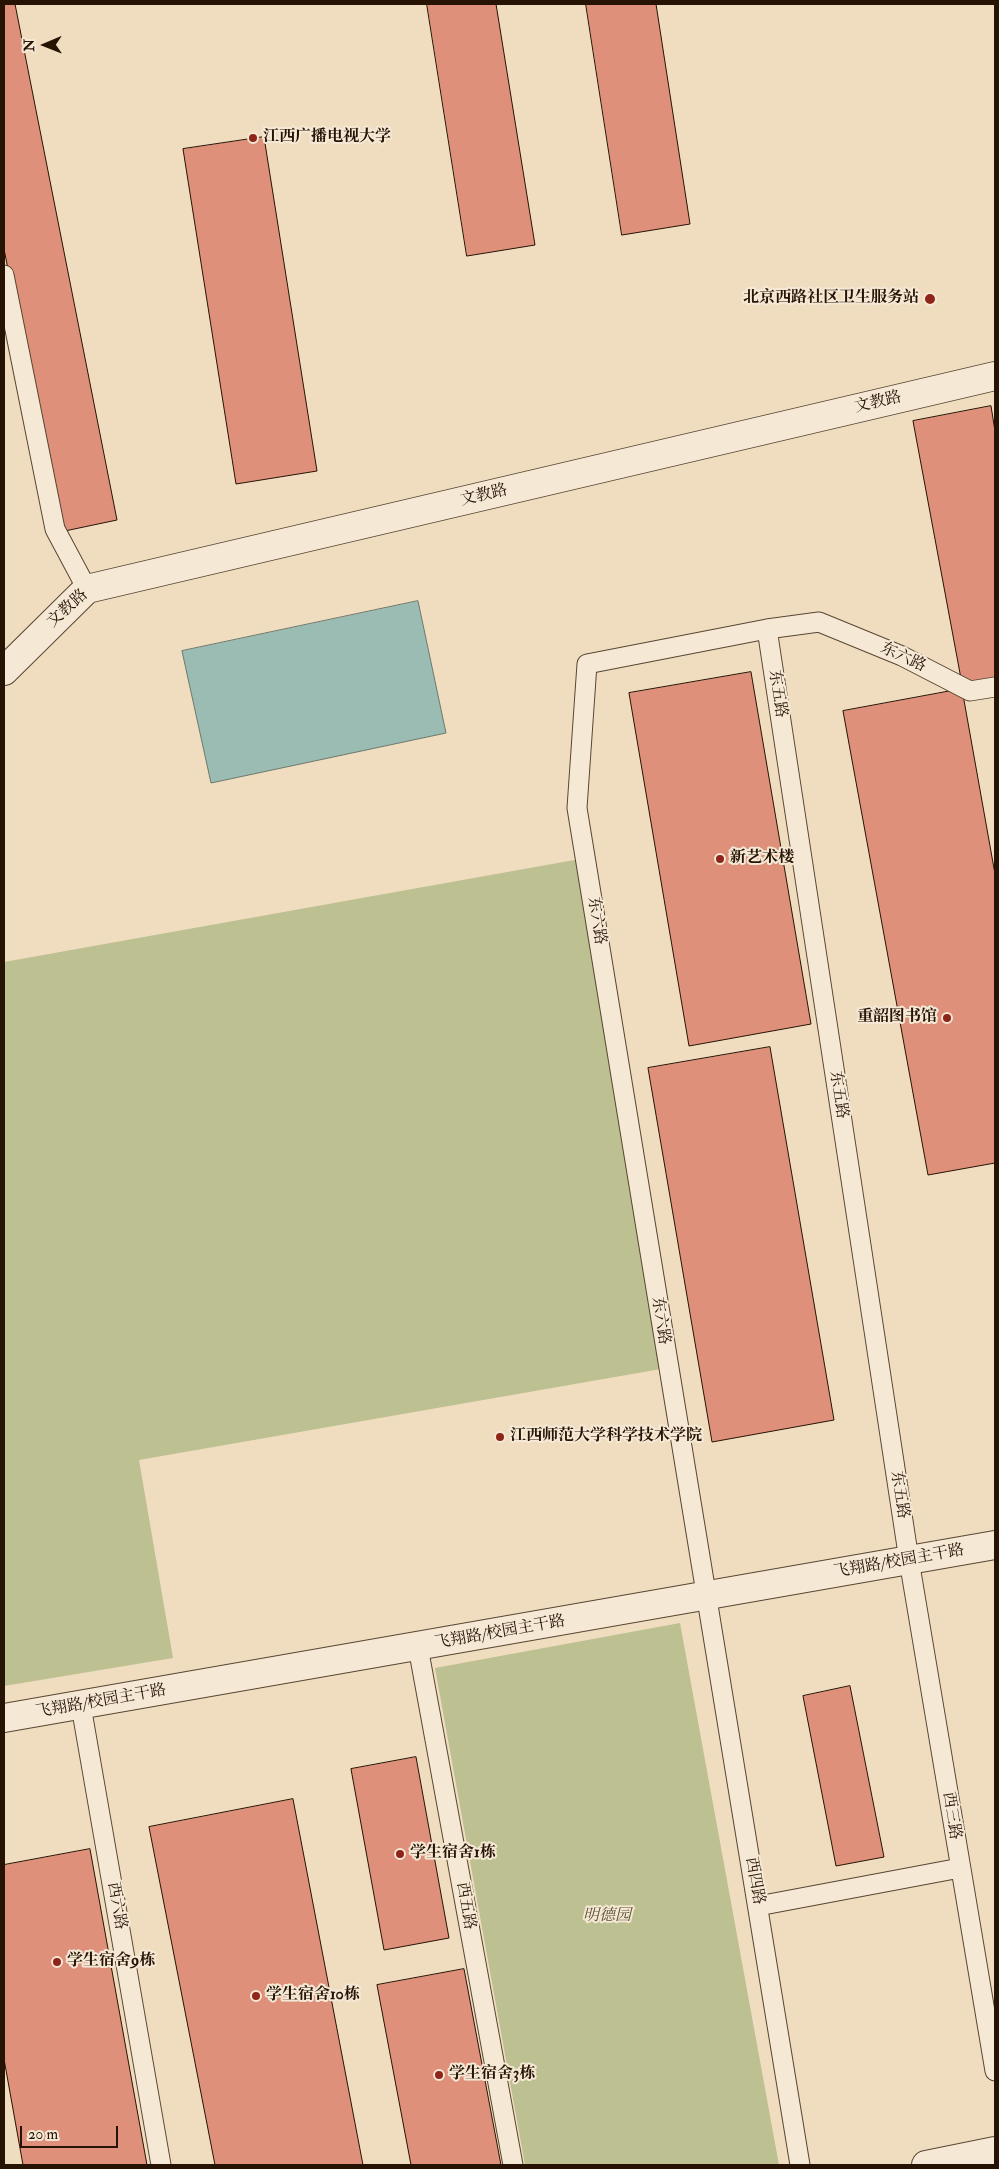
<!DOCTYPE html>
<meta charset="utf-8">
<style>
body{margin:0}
#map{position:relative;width:999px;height:2169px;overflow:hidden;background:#f0ddc0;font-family:"IM FELL Double Pica",serif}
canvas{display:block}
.frame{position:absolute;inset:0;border:5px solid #261303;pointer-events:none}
.north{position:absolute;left:20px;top:20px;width:50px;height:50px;-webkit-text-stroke:4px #f5e9d6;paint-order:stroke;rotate:269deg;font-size:14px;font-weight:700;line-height:20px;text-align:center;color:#261303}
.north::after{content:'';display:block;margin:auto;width:18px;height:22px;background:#261303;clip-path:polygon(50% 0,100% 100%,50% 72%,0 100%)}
.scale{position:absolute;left:20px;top:2126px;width:98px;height:22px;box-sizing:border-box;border:2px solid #261303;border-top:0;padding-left:6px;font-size:15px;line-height:18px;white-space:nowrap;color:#261303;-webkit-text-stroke:4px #f5e9d6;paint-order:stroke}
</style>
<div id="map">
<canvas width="999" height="2169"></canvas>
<div class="frame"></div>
<div class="north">N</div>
<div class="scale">20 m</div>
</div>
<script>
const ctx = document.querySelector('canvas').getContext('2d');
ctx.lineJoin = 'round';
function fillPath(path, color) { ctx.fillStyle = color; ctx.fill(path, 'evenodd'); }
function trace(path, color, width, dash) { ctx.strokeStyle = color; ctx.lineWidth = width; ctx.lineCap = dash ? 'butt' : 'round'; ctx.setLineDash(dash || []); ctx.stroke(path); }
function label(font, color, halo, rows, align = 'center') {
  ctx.font = font + ' "IM FELL Double Pica","Noto Serif SC",serif'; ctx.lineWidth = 4; ctx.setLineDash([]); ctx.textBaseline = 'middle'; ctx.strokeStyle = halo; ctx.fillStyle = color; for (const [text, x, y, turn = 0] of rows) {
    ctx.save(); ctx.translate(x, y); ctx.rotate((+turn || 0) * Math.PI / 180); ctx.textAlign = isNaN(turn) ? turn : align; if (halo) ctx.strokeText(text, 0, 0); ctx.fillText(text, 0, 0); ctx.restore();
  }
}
const green = new Path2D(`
 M580,859L661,1369L139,1460L173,1658L4,1686V962Z
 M680,1623L779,2165H525L435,1668Z`);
const water = new Path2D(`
 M418,601L446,733L211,783L182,651Z`);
const building = new Path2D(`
 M4,4H15L117,520L60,532L4,249Z
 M427,4H496L535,245L467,256Z
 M586,4H656L690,224L622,235Z
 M264,137L317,471L236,484L183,149Z
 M991,406L995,431V678L962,684L913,421Z
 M751,672L811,1024L689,1046L629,693Z
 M962,689L995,874V1163L928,1175L843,711Z
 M770,1047L834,1420L712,1442L648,1068Z
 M850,1686L884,1857L836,1866L803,1696Z
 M416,1757L449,1938L384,1950L351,1769Z
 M293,1799L363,2165H215L149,1827Z
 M90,1849L147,2165H23L4,2059V1865Z
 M464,1969L501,2165H411L377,1985Z`);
const service = new Path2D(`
 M4,275L55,529L87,589
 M767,629L909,1560L995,2071
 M418,1647L513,2165
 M81,1706L161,2165
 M758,1906L960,1868
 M800,2165L577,808L587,664L767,629L819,622L902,656L970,691L995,687`);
const minor = new Path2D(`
 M4,1718L995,1545
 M926,2165L995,2151`);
const tertiary = new Path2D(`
 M4,671L87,589L995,376`);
const markers = [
 [253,138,5,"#8f2418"],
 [930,299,6,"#8f2418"],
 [720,859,5,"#8f2418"],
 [947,1018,5,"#8f2418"],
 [500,1437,5,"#8f2418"],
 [400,1854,5,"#8f2418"],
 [57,1962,5,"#8f2418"],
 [256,1996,5,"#8f2418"],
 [439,2075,5,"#8f2418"]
];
const poiNames = [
 ["江西广播电视大学",263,138],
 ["北京西路社区卫生服务站",919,299,"right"],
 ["新艺术楼",730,859],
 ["重韶图书馆",937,1018,"right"],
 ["江西师范大学科学技术学院",510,1437],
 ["学生宿舍1栋",410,1854],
 ["学生宿舍9栋",67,1962],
 ["学生宿舍10栋",266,1996],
 ["学生宿舍3栋",449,2075]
];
const streetNames = [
 ["文教路",878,403,-13],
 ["文教路",484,496,-13],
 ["文教路",68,609,-42],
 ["东六路",903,658,25],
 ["东五路",777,694,81],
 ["东六路",596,921,81],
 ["东五路",838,1095,81],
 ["东六路",660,1321,81],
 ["东五路",899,1495,81],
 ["飞翔路/校园主干路",899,1562,-10],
 ["飞翔路/校园主干路",500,1633,-10],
 ["飞翔路/校园主干路",101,1702,-10],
 ["西三路",951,1816,81],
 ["西四路",754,1881,80],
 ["西六路",116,1906,80],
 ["西五路",465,1906,80]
];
const parkNames = [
 ["明德园",607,1917]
];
fillPath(green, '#bdc090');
fillPath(water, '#9abcb2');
trace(water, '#6c786c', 1);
fillPath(building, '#de907b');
trace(building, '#261303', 1);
trace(service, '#584632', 21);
trace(minor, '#584632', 30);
trace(tertiary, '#584632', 30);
trace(service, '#f5e9d6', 19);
trace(minor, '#f5e9d6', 28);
trace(tertiary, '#f5e9d6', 28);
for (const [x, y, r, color] of markers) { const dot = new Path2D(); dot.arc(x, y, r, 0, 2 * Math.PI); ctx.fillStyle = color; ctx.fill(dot); trace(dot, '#f5e9d6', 2); }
label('bold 16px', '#261303', '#f5e9d6', poiNames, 'left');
label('16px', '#261303', '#f5e9d6', streetNames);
label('italic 16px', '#5b5034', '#f5e9d6', parkNames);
</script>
